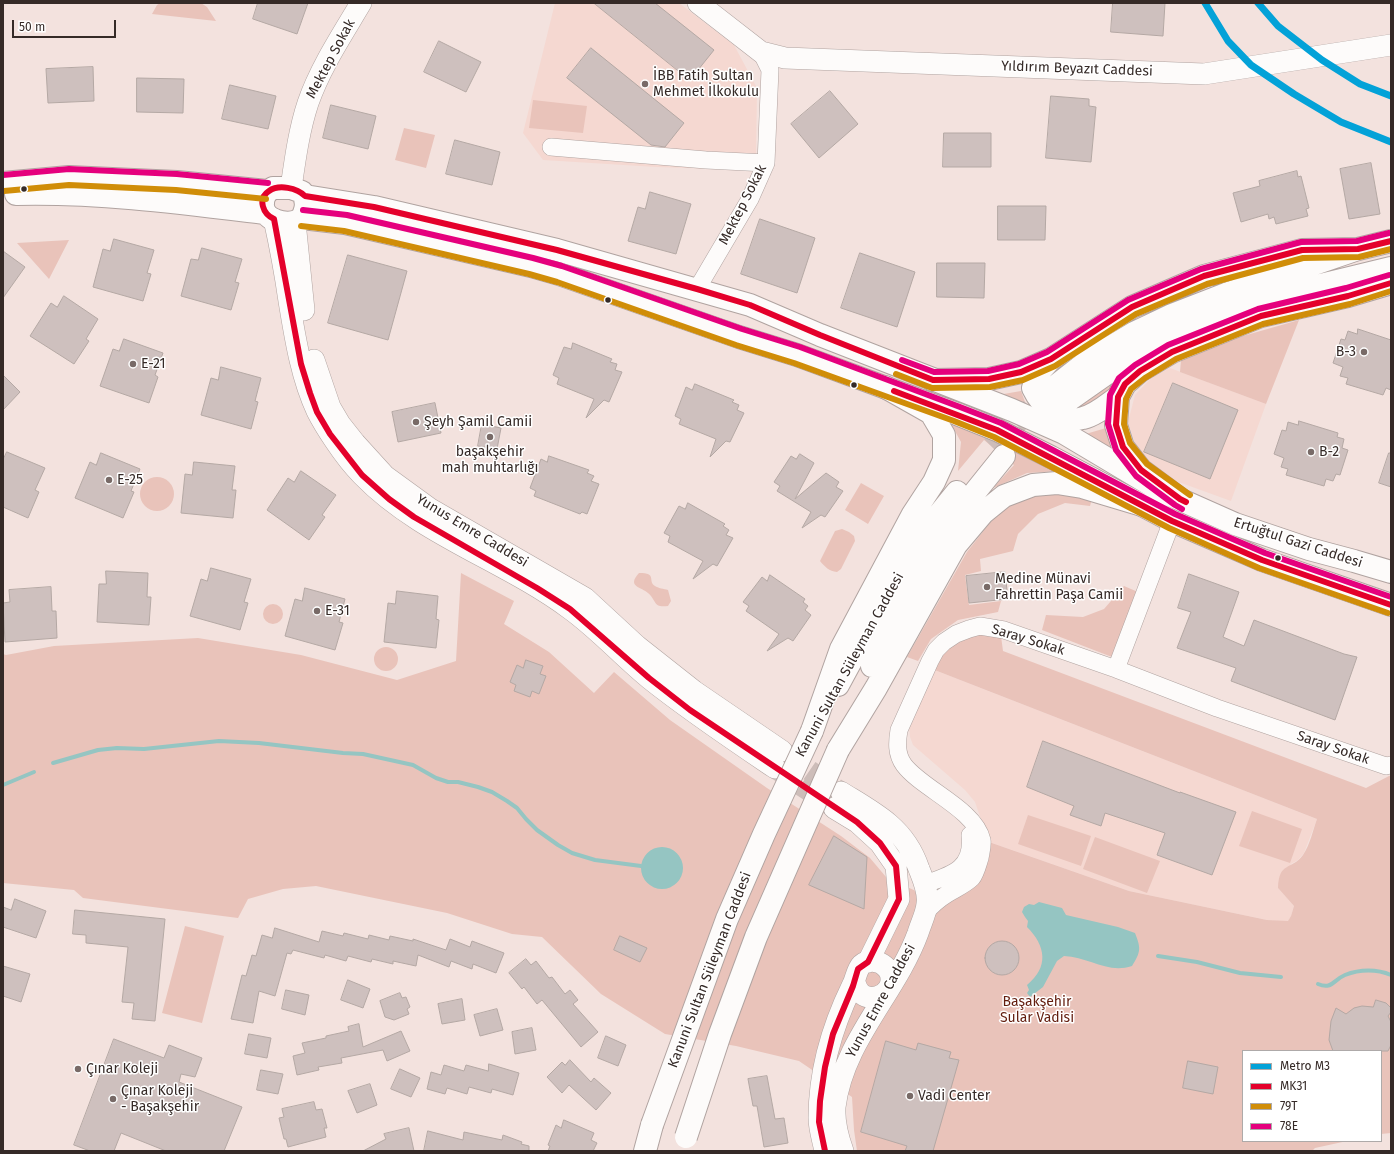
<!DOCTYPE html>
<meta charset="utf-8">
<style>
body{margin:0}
#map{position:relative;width:1394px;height:1154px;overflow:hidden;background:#f3e2de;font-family:"Fira Sans",sans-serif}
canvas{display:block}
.frame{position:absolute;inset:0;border:4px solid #352a27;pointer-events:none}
.legend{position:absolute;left:1242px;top:1050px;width:140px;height:92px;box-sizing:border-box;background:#fff;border:1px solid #aeaaa9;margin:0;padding:5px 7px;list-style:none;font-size:12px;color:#352a27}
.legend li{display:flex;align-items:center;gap:8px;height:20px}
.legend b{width:20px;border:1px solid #aeaaa9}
.scale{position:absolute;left:12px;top:20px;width:104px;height:18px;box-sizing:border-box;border:2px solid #352a27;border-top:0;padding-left:5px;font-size:12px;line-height:14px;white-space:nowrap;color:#352a27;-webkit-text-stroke:3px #fff;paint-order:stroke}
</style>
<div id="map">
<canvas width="1394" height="1154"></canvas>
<div class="frame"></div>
<ul class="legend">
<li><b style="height:5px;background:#03a2d8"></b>Metro M3</li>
<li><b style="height:5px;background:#e4002b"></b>MK31</li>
<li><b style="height:5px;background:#d08d08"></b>79T</li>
<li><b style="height:5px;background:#e5007d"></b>78E</li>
</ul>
<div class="scale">50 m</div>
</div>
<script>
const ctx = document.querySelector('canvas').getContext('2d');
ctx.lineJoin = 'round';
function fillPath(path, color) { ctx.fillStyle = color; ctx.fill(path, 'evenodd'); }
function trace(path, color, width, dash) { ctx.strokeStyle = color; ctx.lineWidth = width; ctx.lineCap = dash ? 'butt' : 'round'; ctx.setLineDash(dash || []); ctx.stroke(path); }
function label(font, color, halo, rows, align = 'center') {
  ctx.font = font + ' "Fira Sans",sans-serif'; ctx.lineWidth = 3; ctx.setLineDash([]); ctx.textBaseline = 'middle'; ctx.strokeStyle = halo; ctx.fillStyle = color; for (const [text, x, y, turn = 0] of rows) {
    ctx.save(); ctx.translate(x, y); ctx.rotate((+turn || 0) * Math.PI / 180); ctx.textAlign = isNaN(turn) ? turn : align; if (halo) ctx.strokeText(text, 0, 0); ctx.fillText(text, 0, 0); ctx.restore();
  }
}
const built = new Path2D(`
 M555,3H679L734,45L757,88L756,157L751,170L656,167L543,160L523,133Z
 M1170,368L1266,404L1231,501L1173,480L1138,453L1128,422L1135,395L1152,377Z
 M932,669L1317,819L1304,853L1298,860L1291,864L1278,888L1294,906L1291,916L1288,922L1267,920L1129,891L989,842L975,802L965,790L913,745L910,737L909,725Z`);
const green = new Path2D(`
 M160,3H201L207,7L216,21L152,14L157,5Z
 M533,100L587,106L583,133L529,128Z
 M404,128L435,135L426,168L395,160Z
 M69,240L49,279L17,243Z
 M1299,320L1266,404L1180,372L1181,360L1236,338Z
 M1121,376L1105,400L1065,414Z
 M1021,391L1029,413L992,396Z
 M950,422L1060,471L1027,473L993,488L1014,465L984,440L958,471L961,442Z
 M1106,428L1116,455L1079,436Z
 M140 494a17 17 0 1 1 34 0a17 17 0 1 1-34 0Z
 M861,483L884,496L868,524L845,510Z
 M1036,494L1061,495L1092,499L1090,506L1065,503L1038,514L1018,534L1013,551L980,559L981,571L965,575L969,605L1001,601L998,612L958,620L931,639L918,661L907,657L967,552L992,520L1011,503Z
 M842,529L849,532L854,536L855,541L841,569L837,572C829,571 825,567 820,561L835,531Z
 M461,573L514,601L504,624L549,652L594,693L614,672L670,720L767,788L841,836L870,858L886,877L920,893L938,905L989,842L1129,891L1267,920L1288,921L1291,916L1294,906L1278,888C1279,861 1291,871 1303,855C1310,845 1313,830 1317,819L932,669L948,646L972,632L1001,636L1003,651L1366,788L1389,776H1391V1133L1381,1134V1051H1243V1141H1347L1315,1148L1312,1151H857L854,1130L852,1097L799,1061L736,1046L665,1034L601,994L542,937L512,934L447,913L316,886L283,889L248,899L238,918L83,898L74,890L3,883V654L6,655L54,646L198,638L301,655L397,680L456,661Z
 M639,573C658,573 647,581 655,586C658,588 664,589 668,590L671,601L668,606C653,608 657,601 648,593C642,587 626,587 639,573Z
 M1124,586L1138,592L1112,657L1042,630L1046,615L1083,617L1104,609Z
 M263 614a10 10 0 1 1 20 0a10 10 0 1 1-20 0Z
 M374 659a12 12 0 1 1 24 0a12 12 0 1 1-24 0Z
 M1252,811L1302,829L1290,863L1239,846Z
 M1028,815L1091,836L1081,866L1018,844Z
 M1095,837L1160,861L1147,893L1083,869Z
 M185,926L224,936L202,1023L162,1013Z`);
const water = new Path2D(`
 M641 868a21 21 0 1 1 42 0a21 21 0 1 1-42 0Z
 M1039,902L1062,908L1066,915L1118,927L1135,933C1141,948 1141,952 1132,966C1107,974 1089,957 1064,956L1057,961L1043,987L1030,997L1027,993L1029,990L1027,985C1049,967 1046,946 1027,927L1028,921L1025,917L1022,912L1024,907L1029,904L1034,905Z`);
const stream = new Path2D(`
 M53,763L98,750L117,748L144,749L219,741L259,743L343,753L363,754L413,765L436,778L448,782H458L478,787L492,792L507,801L517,808L526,819L537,830L558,845L572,853L595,860L641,866
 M3,785L34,772
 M1158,956L1197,962L1240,973L1281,977
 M1318,984C1332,990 1333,980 1345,975C1360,969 1377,969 1391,975`);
const building = new Path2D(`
 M258,3H308L297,34L253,19Z
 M594,3H655L714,50L690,80Z
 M1113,3H1165L1163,36L1111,32Z
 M439,41L481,62L466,92L424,72Z
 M591,48L684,123L665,147L651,145L567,78Z
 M93,67L94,101L48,103L46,69Z
 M137,78L184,79L183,113L137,112Z
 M230,85L276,96L268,129L222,119Z
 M830,91L858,124L819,158L791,124Z
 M1051,96L1089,99V106L1096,107L1091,162L1046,158Z
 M331,105L376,116L368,149L323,138Z
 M944,133H991V167H943Z
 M455,140L500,152L492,185L446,174Z
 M1371,163L1380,214L1349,219L1340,169Z
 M1297,171L1298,177L1301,176L1309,208L1306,209L1308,216L1276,224L1274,217L1269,219L1268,214L1241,222L1233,193L1260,186L1259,181Z
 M650,192L691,204L676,254L628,241L638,207L645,209Z
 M998,206H1046L1045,240H998Z
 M760,219L815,238L797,293L741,274Z
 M114,239L154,250L147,273L151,274L143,301L93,287L103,249L110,251Z
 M202,248L242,259L235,282L239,283L231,310L181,296L191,259L198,260Z
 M3,251L25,267L3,298Z
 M860,253L915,272L897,327L841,308Z
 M348,255L407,271L388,340L328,323Z
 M937,263H985L984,298L937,297Z
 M64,296L98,319L86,339L89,341L74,364L30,336L51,303L57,307Z
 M1358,329L1391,340V390L1386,388L1383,395L1346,384L1348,378L1340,376L1343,367L1333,363L1341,339L1345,340L1348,331L1357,334Z
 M124,339L163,353L155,375L158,377L149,403L100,386L113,349L119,351Z
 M573,343L612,359L610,362L617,364L615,370L622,372L609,402L604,400L586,418L594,399L557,384L559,378L553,375L564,347L571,349Z
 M221,367L261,378L255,401L258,402L251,429L201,415L211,378L218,380Z
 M3,375L20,392L3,410Z
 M1173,383L1238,410L1210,479L1144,452Z
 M695,384L734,400L732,402L739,405L737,410L744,413L730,442L726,441L710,457L716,439L679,424L681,419L675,416L686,387L692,390Z
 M435,403L441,433L398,442L392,412Z
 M1299,421L1338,433L1337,437L1344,439L1342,448L1348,450L1340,475L1336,474L1333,481L1326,479L1324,486L1286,475L1288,469L1281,467L1284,458L1274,454L1282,430L1286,431L1288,422L1298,425Z
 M482,424L501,428L497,449L478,446Z
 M7,452L45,468L35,490L39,492L28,518L3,507V460Z
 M101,453L140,469L131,491L134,492L123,518L75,498L90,462L96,465Z
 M1389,453H1391V487L1379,483Z
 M800,454L814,463L795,499L826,473L839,482L836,487L843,491L825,517L821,515L802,528L811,512L777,491L780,486L774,482L791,456L796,459Z
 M549,456L589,470L587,473L594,476L591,481L599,484L587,514L582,512L580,514L534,496L536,491L530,488L541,459L547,462Z
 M194,462L235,466L232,490H236L233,518L181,513L185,474L192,475Z
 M301,471L336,495L322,515L325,517L309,540L267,510L288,478L294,482Z
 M688,503L725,524L723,526L729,530L726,535L733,538L717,566L713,564L693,579L703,561L668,542L670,536L664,533L679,506L685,509Z
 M211,568L251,579L244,602L248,603L240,630L190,616L201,579L207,581Z
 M106,571L148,573L147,597H151L149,625L97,622L99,584H106Z
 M1005,572L1008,599L969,603L966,576Z
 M1189,574L1239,592L1223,637L1244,646L1254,620L1344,654L1357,657L1335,720L1231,681L1236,668L1177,648L1191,612L1178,608Z
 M770,575L805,599L803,602L808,606L805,610L811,615L793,641L788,638L767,651L779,634L746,611L749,606L743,602L762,577L767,581Z
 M51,587L52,611H56L57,638L5,642L3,603L10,602L9,590Z
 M305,588L345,599L339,622L343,623L335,650L285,636L295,599L302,601Z
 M397,591L438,596L436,619L439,620L436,648L384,642L388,603L395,604Z
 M526,660L543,666L540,674L546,676L539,694L532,691L530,697L514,691L516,685L510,682L517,665L523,668Z
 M1043,741L1180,793V792L1236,812L1212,875L1157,855L1165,833L1105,813L1101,826L1070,815L1074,806L1027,787Z
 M834,836L867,857L864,909L809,885Z
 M15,899L46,911L36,938L3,927V907L11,910Z
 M75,910L165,919L155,1021L132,1019L134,1003L122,1002L128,947L86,943V935L73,934Z
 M275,928L319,942L322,931L343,936L344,933L368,939L369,935L389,940L390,936L413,941V939L446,950L450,939L470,947L472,941L504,953L496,973L473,964L472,969L451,961L449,967L418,955L416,966L393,961V964L372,959L371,962L348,956L346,961L325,955L324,958L293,950L291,954L287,953L275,996L259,991L253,1023L231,1019L242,975L246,976L252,955L256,956L262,935L272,938Z
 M620,936L647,948L640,962L614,950Z
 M985 958a17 17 0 1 1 34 0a17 17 0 1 1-34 0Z
 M526,959L531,965L536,961L549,978L552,977L565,994L570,990L578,1000L573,1004L598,1032L581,1047L542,1000L537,1004L524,987L522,989L509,973Z
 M3,966L30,974L21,1002L3,996Z
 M348,980L370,989L363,1008L341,1000Z
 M286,990L309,995L305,1015L282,1009Z
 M400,993L402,998L406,997L410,1007L407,1009L409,1014L394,1020L385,1017L380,1001Z
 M462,999L465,1020L442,1024L438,1004Z
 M1376,1000L1386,1003L1391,1008V1012L1388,1016L1391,1022V1045L1388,1051H1333L1329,1040L1331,1021L1336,1008L1346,1014L1354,1008L1362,1006L1373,1007Z
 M497,1009L503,1030L480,1036L474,1015Z
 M359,1024L363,1047L401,1031L410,1051L387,1061L383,1050L341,1058L342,1063L318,1067L319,1070L297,1075L293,1056L305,1053L302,1043L326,1038V1036L349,1031L348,1027Z
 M532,1028L536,1050L515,1054L512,1032Z
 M249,1034L271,1038L267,1058L245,1054Z
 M606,1036L626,1045L618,1066L598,1058Z
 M114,1039L164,1058L169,1045L202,1058L195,1077L181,1074L179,1082L242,1107L224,1151H166L121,1133L114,1151H90L74,1145Z
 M886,1041L916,1050L918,1043L951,1052L949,1058L959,1060L933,1151H905L907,1146L861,1132Z
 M570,1060L591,1082L594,1078L611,1093L596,1110L569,1085L562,1093L547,1077L562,1062L565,1065Z
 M1188,1061L1218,1067L1213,1094L1183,1088Z
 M489,1064L519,1073L513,1095L492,1089L491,1093L469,1087L467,1094L447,1088L445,1094L427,1089L431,1072L441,1075L444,1065L464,1071L466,1065L488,1071Z
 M400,1069L420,1078L411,1097L391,1089Z
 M261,1070L283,1074L278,1094L257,1090Z
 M767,1076L775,1119L784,1118L788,1143L764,1147L757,1106H753L748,1079Z
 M370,1084L377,1105L357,1113L348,1091Z
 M314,1102L316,1110L322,1109L327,1128H324L326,1137L288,1147L286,1139H284L279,1118L284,1117L282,1109Z
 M564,1120L594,1133L591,1140L597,1143L593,1151H548L550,1146L548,1145L556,1125L561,1128Z
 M409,1128L414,1151H363L386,1139L384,1134Z
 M428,1131L463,1140L464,1132L502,1140L503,1135L522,1142L521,1144L529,1146V1151H424Z`);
const tertiaryTunnel = new Path2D(`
 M784,753L839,791
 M775,768L832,806`);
const primaryTunnel = new Path2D(`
 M992,447L1037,403`);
const minor = new Path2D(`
 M551,147L706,160L766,163
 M697,289L750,199L766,163L770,70L761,52
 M1116,669L1172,521
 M925,884C951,875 974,869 970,835
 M926,912C932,905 939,899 947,894C955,889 965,885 972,878C976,873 978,864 980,858C981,852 983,846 982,840C975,809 922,789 904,765C896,754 897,742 899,730L930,661L936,650L944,642L956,634L969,629L980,626L1004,630L1116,669L1217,708L1386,766L1391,765`);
const tertiary = new Path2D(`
 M698,3L761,52L785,58L1204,74L1391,45
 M291,188C295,160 299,130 308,103C320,68 342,35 361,3
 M274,219C280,246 285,273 289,301C295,337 301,377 317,411C322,421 329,432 335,441C343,453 352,465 362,475C420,535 504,560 570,609C598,629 623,657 650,679C690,711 732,739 775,768
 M295,222L304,310
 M314,360L330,407L340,424L355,443L385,476L429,508L585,598L637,646L694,691L782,751
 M841,792C857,802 875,812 889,824C903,836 913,851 919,869C923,879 929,893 927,904C926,914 921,923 918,933C896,993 843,1041 835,1107C834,1122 838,1137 843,1151
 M834,808L857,822L880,843L896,866L899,899L868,962
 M825,1151C823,1141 819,1129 819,1118C819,1072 832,1027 852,986C858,976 856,957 877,962C882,963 888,968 890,973C898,997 860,1009 855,982`);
const secondary = new Path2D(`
 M3,183L69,177L177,182L267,191
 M273,188H291L302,192C306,198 307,203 305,210C304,214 302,218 299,220C287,227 261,220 263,203C263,196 267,191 273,188Z
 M16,194C99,192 182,203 264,213
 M305,196L374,207L557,250L750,305L820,335L1012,410L1064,433L1163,492L1235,524L1309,549L1354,561L1391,572
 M302,218L345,223L531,266L559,274L739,337L797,355L957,414L997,430L1051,457L1172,521L1262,560L1391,605`);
const primary = new Path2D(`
 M1051,359L1039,372L1033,388C1042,407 1061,424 1083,418C1096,415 1108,404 1118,397
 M933,380L989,379L1021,372L1051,359L1132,307L1204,276L1302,250L1358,249
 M1048,392L1089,360L1134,333L1172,315L1226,294L1358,249L1391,241
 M1059,407L1116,367L1179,329L1247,303L1391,268
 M1180,499L1141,470L1123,447L1116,425L1118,397L1125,384L1140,371L1172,352L1261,316L1348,296L1391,283
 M872,666L896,617L920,573L955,517L1004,456
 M838,685L897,576L936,518L957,492
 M812,731L841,649L913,514L934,482L944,460V435L931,413L885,387
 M838,750L876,688L956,545L983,513L1004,496L1033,485L1057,483L1082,487L1142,505
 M645,1151L652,1125`);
const primaryBridge = new Path2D(`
 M652,1125L727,919L764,834L812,731
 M686,1137L720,1034L756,937L838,750`);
const bus1 = new Path2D(`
 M894,391L997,430L1172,521L1262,560L1391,605
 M1186,502L1180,499L1141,470L1123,447L1116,425L1118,397L1125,384L1140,371L1172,352L1261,316L1348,296L1391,283
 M825,1151L819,1122L820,1101L825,1067L833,1034L853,986L858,969L868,962L899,899L896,866L880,843L857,822L690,710L649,678L570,609L537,588L414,517L389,499L362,475L330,434L317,412L310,393L301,364L274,219C263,214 257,199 269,191C279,184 297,188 305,196L374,207L557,250L697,289L750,305L820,335L933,380L989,379L1021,372L1051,359L1132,307L1204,276L1302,250L1358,249L1391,241`);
const bus2 = new Path2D(`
 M4,191L69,185L176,190L266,199
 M301,226L344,231L529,274L557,282L736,345L794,363L954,421L994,437L1169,528L1259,568L1388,613
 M896,374L932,388L990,387L1023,380L1055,366L1136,314L1207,284L1303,258L1359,257L1391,249
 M1190,495L1147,464L1130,443L1124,424L1126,399L1131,389L1145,378L1176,359L1263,324L1350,304L1391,291`);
const bus3 = new Path2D(`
 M3,175L69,169L177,174L268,183
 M303,210L347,215L533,258L562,266L742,329L800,347L960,407L1001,423L1175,514L1265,553L1391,597
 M902,360L934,372L988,371L1019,364L1047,352L1128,300L1201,269L1301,242L1357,241L1389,233
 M1182,509L1175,505L1136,476L1116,450L1108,424L1110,395L1119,378L1135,365L1168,345L1258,309L1346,288L1389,275`);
const metro1 = new Path2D(`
 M1205,3L1228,41L1251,65L1294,94L1341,122L1391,142
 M1258,3L1278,26L1322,60L1360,84L1391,96`);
const markers = [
 [645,84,4,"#786a67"],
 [24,189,3.5,"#352a27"],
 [608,300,3.5,"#352a27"],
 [1364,352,4,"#786a67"],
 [133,364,4,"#786a67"],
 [854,385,3.5,"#352a27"],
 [416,422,4,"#786a67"],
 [490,437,4,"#786a67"],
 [1311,452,4,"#786a67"],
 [109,480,4,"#786a67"],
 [1278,558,3.5,"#352a27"],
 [987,587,4,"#786a67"],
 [317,611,4,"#786a67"],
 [78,1069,4,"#786a67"],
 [910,1096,4,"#786a67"],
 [113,1099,4,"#786a67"]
];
const streetNames = [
 ["Mektep Sokak",331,59,-62],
 ["Yıldırım Beyazıt Caddesi",1077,69,2],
 ["Mektep Sokak",743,205,-63],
 ["Yunus Emre Caddesi",472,531,31],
 ["Ertuğtul Gazi Caddesi",1298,543,18],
 ["Saray Sokak",1028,640,17],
 ["Kanuni Sultan Süleyman Caddesi",850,665,-61],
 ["Saray Sokak",1333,748,19],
 ["Kanuni Sultan Süleyman Caddesi",710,970,-69],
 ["Yunus Emre Caddesi",881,1001,-61]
];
const poiNames = [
 ["İBB Fatih Sultan",653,76],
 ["Mehmet İlkokulu",653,92],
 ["B-3",1356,352,"right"],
 ["E-21",141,364],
 ["Şeyh Şamil Camii",424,422],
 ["başakşehir",490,452,"center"],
 ["mah muhtarlığı",490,468,"center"],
 ["B-2",1319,452],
 ["E-25",117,480],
 ["Medine Münavi",995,579],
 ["Fahrettin Paşa Camii",995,595],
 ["E-31",325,611],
 ["Çınar Koleji",86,1069],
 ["Çınar Koleji",121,1091],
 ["- Başakşehir",121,1107],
 ["Vadi Center",918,1096]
];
const parkNames = [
 ["Başakşehir",1037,1002],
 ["Sular Vadisi",1037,1018]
];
fillPath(built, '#f5d8d1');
fillPath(green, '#e9c3ba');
fillPath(water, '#95c5c2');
trace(stream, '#95c5c2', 4);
fillPath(building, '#cec0be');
trace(building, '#b4a8a4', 1);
trace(tertiaryTunnel, '#cdbdb9', 21, [21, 10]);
trace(primaryTunnel, '#cdbdb9', 22, [22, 11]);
trace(minor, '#b0a3a0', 18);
trace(tertiary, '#b0a3a0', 22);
trace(secondary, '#b0a3a0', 24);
trace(primary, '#b0a3a0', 24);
trace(minor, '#fdfbfa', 17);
trace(tertiary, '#fdfbfa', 21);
trace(secondary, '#fdfbfa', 22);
trace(primary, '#fdfbfa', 22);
trace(primaryBridge, '#b0a3a0', 24, []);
trace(primaryBridge, '#fdfbfa', 22);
trace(bus1, '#e4002b', 6);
trace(bus2, '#d08d08', 6);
trace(bus3, '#e5007d', 6);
trace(metro1, '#03a2d8', 7);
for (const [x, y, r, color] of markers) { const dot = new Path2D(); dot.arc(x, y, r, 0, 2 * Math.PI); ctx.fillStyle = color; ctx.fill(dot); trace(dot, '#fff', 1.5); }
label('14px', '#352a27', '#fff', streetNames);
label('14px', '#352a27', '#fff', poiNames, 'left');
label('14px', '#631d0e', '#fff', parkNames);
</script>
